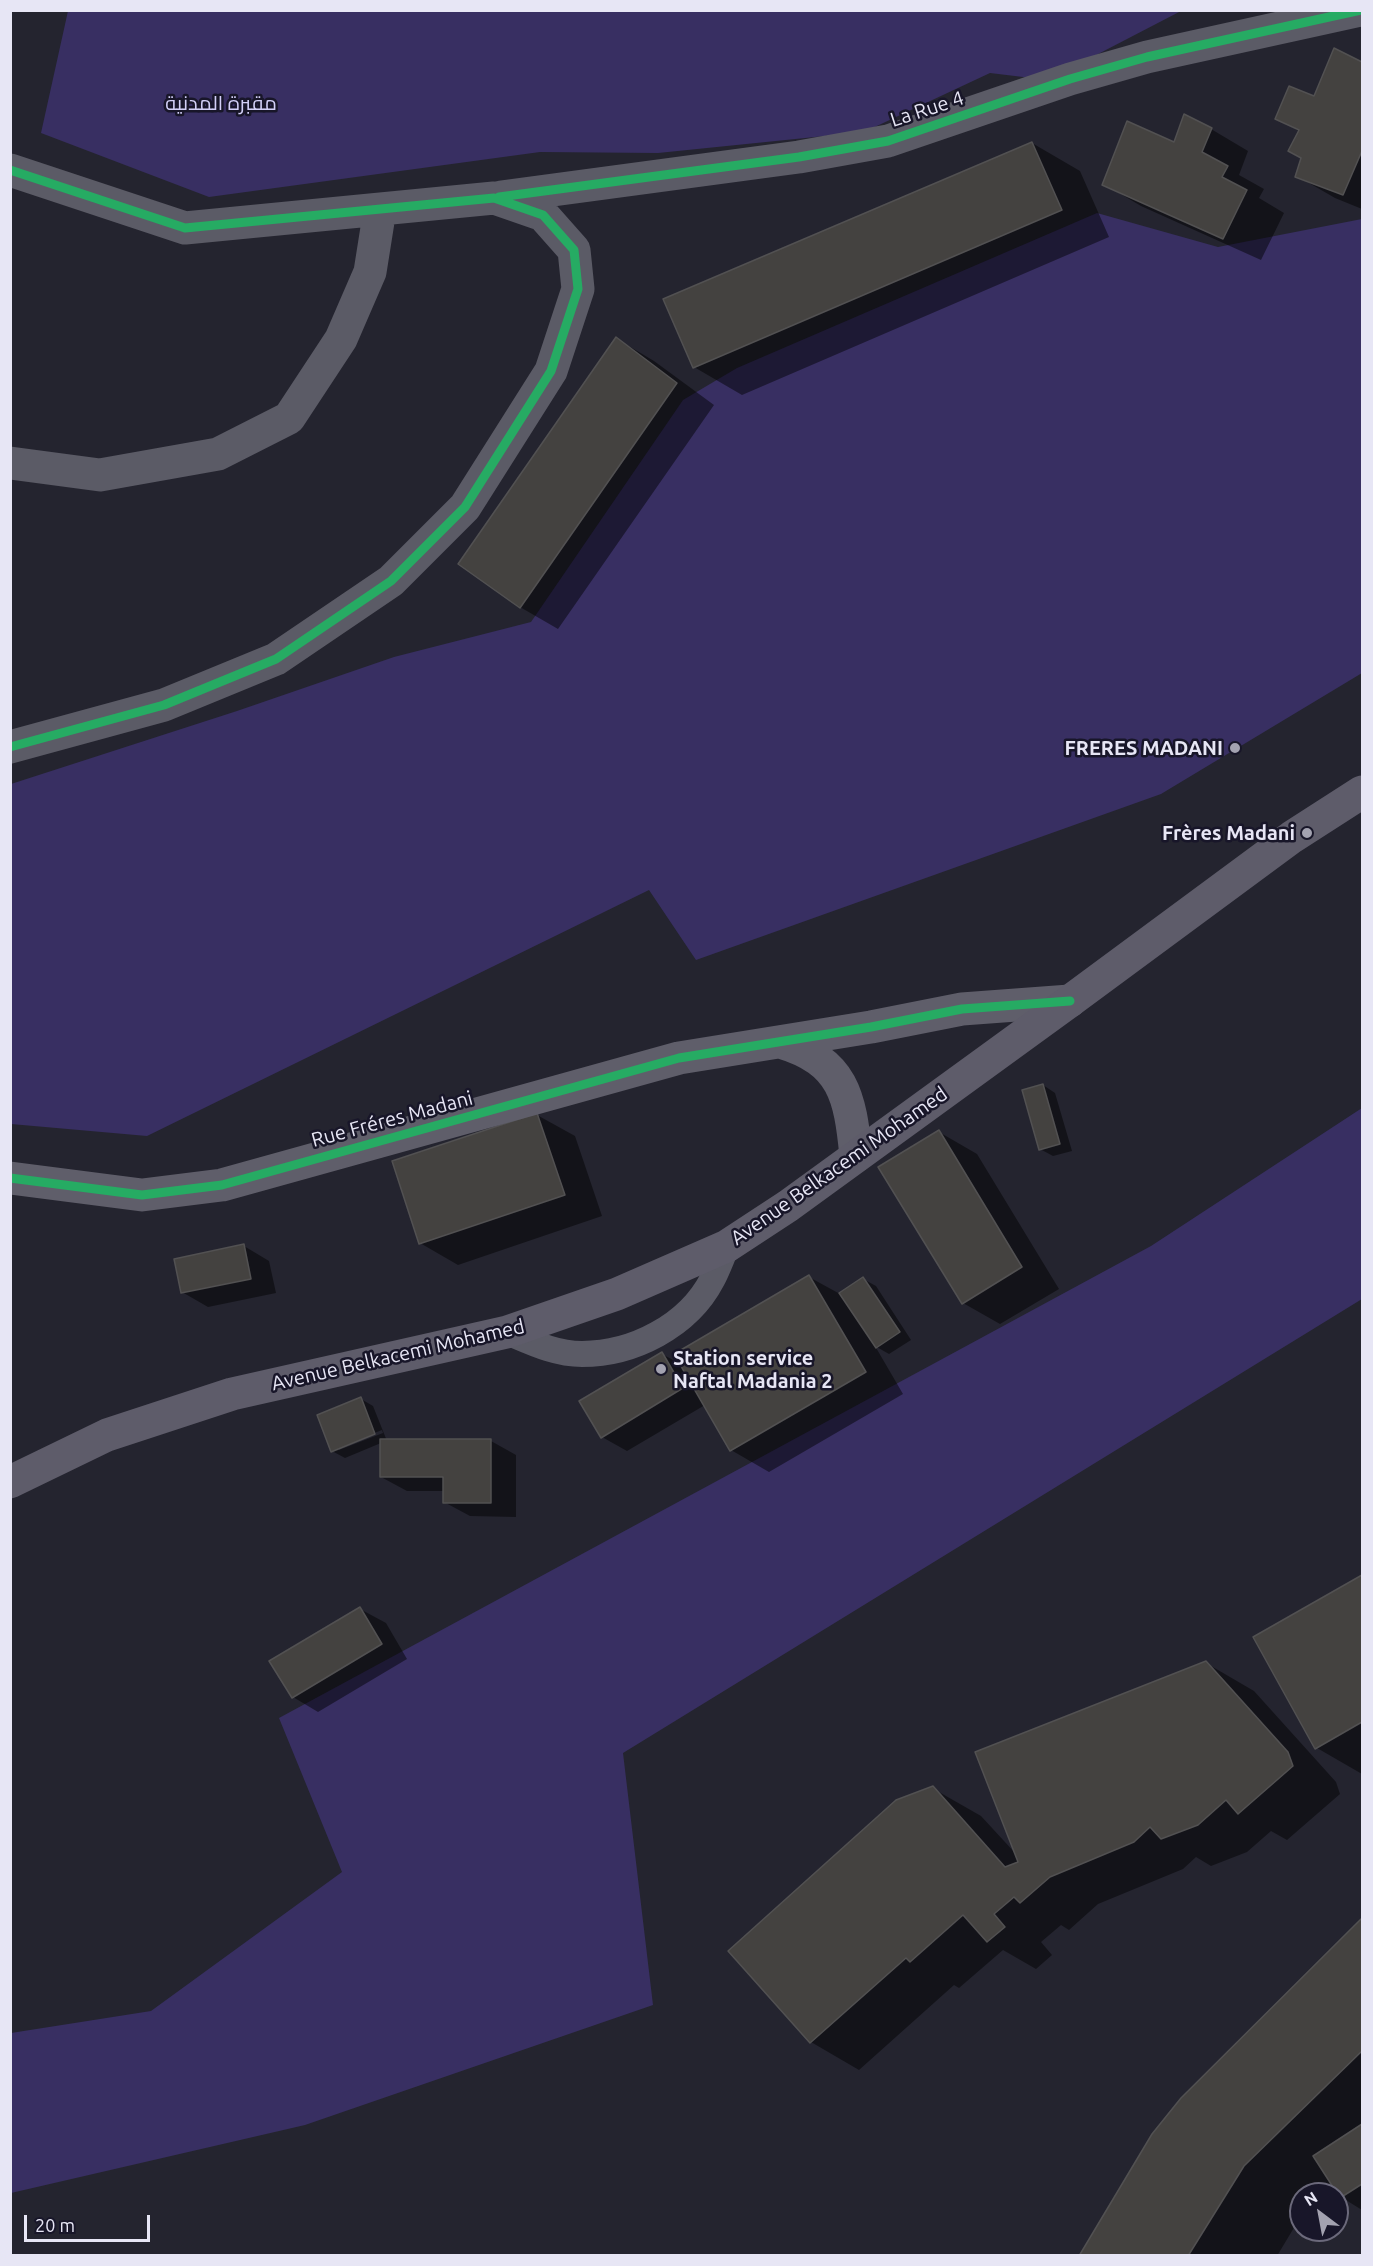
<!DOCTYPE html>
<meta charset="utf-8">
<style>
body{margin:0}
#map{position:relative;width:1373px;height:2266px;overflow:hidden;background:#24242f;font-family:Ubuntu,sans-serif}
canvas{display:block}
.frame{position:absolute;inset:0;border:12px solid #e7e6f5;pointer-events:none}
.north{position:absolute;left:1289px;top:2182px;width:60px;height:60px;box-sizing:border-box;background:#181629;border:2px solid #6b697b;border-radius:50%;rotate:328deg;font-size:16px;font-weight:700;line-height:24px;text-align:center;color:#e7e6f5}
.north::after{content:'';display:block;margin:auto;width:21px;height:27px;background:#a3a2b0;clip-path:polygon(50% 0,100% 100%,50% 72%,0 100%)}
.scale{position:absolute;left:24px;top:2215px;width:126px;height:27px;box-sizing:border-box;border:3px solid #e7e6f5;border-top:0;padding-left:8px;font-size:18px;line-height:21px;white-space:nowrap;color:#e7e6f5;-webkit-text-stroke:4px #181629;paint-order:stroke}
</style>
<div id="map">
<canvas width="1373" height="2266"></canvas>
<div class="frame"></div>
<div class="north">N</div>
<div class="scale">20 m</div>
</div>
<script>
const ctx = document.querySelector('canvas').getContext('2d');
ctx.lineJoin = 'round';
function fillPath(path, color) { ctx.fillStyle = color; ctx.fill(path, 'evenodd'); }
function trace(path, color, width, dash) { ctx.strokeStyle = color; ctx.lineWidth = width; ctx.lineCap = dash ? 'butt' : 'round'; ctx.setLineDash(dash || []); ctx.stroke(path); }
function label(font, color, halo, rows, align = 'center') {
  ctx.font = font + ' Ubuntu,Cairo,sans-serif'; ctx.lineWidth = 5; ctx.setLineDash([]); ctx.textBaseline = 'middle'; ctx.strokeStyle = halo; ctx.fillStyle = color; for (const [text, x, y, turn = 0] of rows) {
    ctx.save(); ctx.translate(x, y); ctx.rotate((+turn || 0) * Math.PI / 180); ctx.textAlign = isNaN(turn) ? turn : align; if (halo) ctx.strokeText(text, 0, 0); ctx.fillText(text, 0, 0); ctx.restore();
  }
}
const green = new Path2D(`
 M68,11H1181L1048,80L990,73L864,132L658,153L540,152L209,197L41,133Z
 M1097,213L1218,247L1362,219V673L1161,794L696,960L649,890L147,1136L11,1124V784L237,711L394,657L531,622L683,400L737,368Z
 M1362,1108V1299L623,1753L653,2005L305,2125L11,2193V2033L151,2011L342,1872L279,1718L1151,1246Z`);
const shadow = new Path2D(`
 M1335,50L1362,63V209L1335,198L1297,176L1303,158L1300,132L1277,118L1315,98Z
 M1211,129L1248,151L1239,175L1264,189L1259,198L1284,213L1261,260L1141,206L1104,184L1175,144Z
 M1032,143L1080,171L1109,237L742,395L694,367Z
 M617,339L654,361L714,405L558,629L520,607Z
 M1043,1085L1055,1093L1072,1151L1053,1156L1040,1149Z
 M537,1115L575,1136L602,1216L458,1265L420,1243Z
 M939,1132L977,1154L1059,1289L1000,1324L963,1303Z
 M244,1246L269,1261L276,1293L208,1307L182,1292Z
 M809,1277L840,1294L863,1279L876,1286L911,1340L889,1354L875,1346L903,1394L769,1472L731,1450L705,1405L627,1451L602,1437L662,1354L682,1365Z
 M361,1399L373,1406L387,1441H491L516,1455V1517L470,1516L444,1502V1491H407L381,1477V1443L345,1458L332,1451ZM382,1430L383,1433L339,1450V1447Z
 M1362,1577V1774L1317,1748L1255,1637Z
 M360,1609L386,1623L407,1659L318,1712L293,1697Z
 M1206,1663L1254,1691L1336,1782L1340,1794L1287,1840L1271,1831L1247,1852L1211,1866L1196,1857L1183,1869L1098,1904L1069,1930L1061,1925L1041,1942L1052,1955L1036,1969L1003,1950L959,1988L954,1985L859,2070L811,2042L932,1788L981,1816L1016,1854Z
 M1361,1921L1362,2210L1341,2197L1331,2182L1318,2194H1301V2216L1277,2256H1081Z`);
const building = new Path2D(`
 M1334,48L1362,62V151L1343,195L1295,177L1301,158L1288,151L1299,130L1275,119L1289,86L1314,96Z
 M1184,114L1212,128L1202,152L1228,166L1222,177L1247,190L1223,239L1102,185L1127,121L1174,142Z
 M1032,142L1062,210L693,368L663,299Z
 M616,337L677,383L520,608L458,564Z
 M1043,1084L1060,1144L1039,1150L1022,1090Z
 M537,1113L565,1195L419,1244L392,1161Z
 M939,1130L1022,1267L962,1304L878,1167Z
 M244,1244L251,1279L181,1293L174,1259Z
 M809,1275L866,1372L730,1451L674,1354Z
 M863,1277L900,1332L876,1348L839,1293Z
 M662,1352L683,1388L601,1438L579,1401Z
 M361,1397L375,1434L331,1452L317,1415Z
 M380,1439H491V1503H443V1477H380Z
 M1362,1575V1722L1315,1749L1253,1637Z
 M360,1607L382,1644L292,1698L269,1661Z
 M1206,1661L1288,1752L1293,1766L1238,1814L1226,1800L1198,1825L1161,1839L1150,1827L1134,1842L1050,1877L1020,1903L1014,1897L994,1914L1005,1927L987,1942L963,1915L910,1962L906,1958L810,2043L728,1951L896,1800L933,1786L1005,1867L1018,1862L975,1752Z
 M1361,1919L1362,1921V2051L1244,2166L1188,2256H1079L1152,2134L1181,2098Z
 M1362,2124V2184L1340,2198L1313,2156Z`);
const lane = new Path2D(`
 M507,1332C531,1342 555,1354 582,1354C633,1354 688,1326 712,1280C718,1269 722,1257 727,1246`);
const street = new Path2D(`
 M10,170L185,228L494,198L543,215L574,250L578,289L551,371L465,507L391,581L276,659L164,705L10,747
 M501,197L799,157L888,141L1070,79L1147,57L1361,10
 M10,463L100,475L218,454L289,418L341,339L370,272L380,209`);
const secondary = new Path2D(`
 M780,1042C844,1061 850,1096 856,1156
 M10,1178L142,1195L222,1185L679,1058L871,1027L962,1009L1070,1001`);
const primary = new Path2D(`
 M10,1482L107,1435L232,1394L507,1332L617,1294L727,1246L788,1206L1070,1001L1292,837L1362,792`);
const cycleway = new Path2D(`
 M10,170L185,228L494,198L543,215L574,250L578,289L551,371L465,507L391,581L276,659L164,705L10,747
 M499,197L799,157L888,141L1070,79L1147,57L1361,10
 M10,1178L142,1195L222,1185L679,1058L871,1027L962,1009L1070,1001`);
const markers = [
 [1235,748,6,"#a3a2b0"],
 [1307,833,6,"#a3a2b0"],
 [661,1369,6,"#a3a2b0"]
];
const parkNames = [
 ["مقبرة المدنية",221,103]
];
const streetNames = [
 ["La Rue 4",927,109,-18],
 ["Rue Fréres Madani",392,1119,-15],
 ["Avenue Belkacemi Mohamed",839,1166,-35],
 ["Avenue Belkacemi Mohamed",398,1355,-13]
];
const poiNames = [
 ["FRERES MADANI",1223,748],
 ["Frères Madani",1295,833],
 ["Station service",673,1358,"left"],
 ["Naftal Madania 2",673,1381,"left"]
];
fillPath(green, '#382f62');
fillPath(shadow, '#0007');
fillPath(building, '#444240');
trace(building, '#525152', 1.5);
trace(lane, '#5b5b66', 26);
trace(street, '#5b5b66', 33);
trace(secondary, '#5f5e6a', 33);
trace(primary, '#5e5c6a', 33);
trace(cycleway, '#26ab63', 9);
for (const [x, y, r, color] of markers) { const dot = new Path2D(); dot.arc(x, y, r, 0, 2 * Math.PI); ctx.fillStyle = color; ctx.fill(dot); trace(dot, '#181629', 2); }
label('20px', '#d3d0f8', '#181629', parkNames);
label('20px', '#e7e6f5', '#181629', streetNames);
label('bold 20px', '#e7e6f5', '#181629', poiNames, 'right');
</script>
